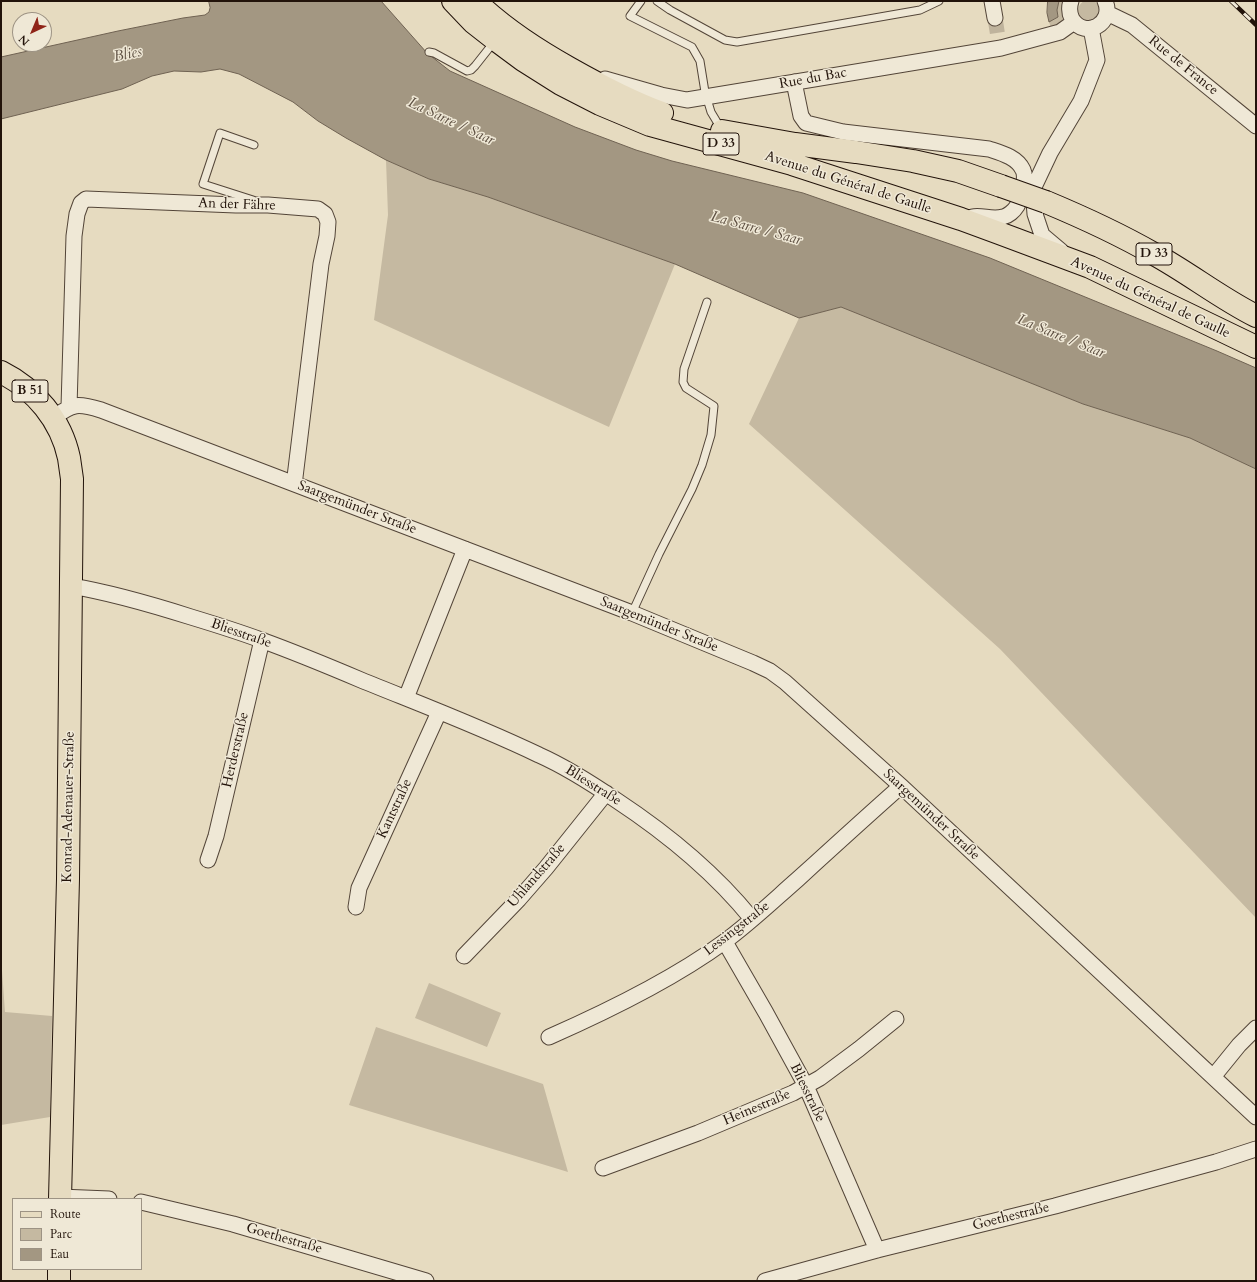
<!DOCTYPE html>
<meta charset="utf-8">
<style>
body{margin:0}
#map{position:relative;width:1257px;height:1282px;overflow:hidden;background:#e6dbc0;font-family:Cardo,serif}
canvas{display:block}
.frame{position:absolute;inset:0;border:2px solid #22130a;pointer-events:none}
.legend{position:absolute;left:12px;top:1198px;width:130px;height:72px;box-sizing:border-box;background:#efe8d6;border:1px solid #9d9384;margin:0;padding:5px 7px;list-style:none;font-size:12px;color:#22130a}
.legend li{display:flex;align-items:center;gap:8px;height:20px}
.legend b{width:20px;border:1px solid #9d9384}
.north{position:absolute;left:12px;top:12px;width:40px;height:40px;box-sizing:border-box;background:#efe8d6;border:1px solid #9d9384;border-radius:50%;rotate:224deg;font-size:11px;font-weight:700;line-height:16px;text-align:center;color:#22130a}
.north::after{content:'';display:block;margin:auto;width:14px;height:18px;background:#8f2418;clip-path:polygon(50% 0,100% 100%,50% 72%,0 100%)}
</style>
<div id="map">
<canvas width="1257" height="1282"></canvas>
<div class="frame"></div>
<ul class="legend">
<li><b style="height:5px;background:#e6dbc0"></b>Route</li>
<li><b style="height:11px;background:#c5b9a1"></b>Parc</li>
<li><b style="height:11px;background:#a39782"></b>Eau</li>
</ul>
<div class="north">N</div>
</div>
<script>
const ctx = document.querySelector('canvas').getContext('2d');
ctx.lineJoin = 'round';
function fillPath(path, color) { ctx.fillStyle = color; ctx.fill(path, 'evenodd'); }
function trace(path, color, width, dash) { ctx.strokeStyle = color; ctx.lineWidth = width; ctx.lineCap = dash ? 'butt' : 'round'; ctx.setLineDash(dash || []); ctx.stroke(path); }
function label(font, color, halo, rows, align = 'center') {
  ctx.font = font + ' Cardo,serif'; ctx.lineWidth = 3; ctx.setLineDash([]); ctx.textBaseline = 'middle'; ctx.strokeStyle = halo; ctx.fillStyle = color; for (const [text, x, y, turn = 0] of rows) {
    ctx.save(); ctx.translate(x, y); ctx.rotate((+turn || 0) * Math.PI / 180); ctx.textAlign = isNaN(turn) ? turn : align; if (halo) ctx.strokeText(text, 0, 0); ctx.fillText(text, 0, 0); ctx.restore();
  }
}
const green = new Path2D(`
 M1078 11a11 11 0 1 1 22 0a11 11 0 1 1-22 0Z
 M1059,1H1064C1062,9 1064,19 1062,25L1051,28L1049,22L1058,17L1057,10Z
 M386,160L429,179L488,197L675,264L609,427L374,320L388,215Z
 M841,307L1083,404L1190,438L1256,469V918L1000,649L749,424L799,318Z
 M1,957L5,1012L52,1016L50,1117L1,1125Z
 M429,983L501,1013L487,1047L415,1018Z
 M376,1027L543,1084L568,1172L349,1105Z`);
const water = new Path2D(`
 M209,1H381L427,53L450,71L575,127L636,150L672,161L803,193L990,258L1217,351L1256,368V469L1190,438L1083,404L841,307L799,318L675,264L488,197L429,179L386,160L346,138L318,121L293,102L239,74L220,69L201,72L174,71L152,76L122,89L1,119V57L118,31L183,18L205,15L209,12L210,8Z
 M1048,1H1059L1057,10L1058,17L1049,22L1047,13Z`);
const streetTunnel = new Path2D(`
 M995,18L998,37`);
const lane = new Path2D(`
 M641,1L630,16L692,47L700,61L705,92L711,112L717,122L722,128
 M657,1L670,10L725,40L737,42L920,10L939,1
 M429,52L434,53L467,71L471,70L475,66L494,42
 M253,200L203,184L220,133L254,145
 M632,613L659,554L692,489L702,465L711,435L714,406L686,388L683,382L684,369L707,302`);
const street = new Path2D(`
 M992,1L995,18
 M1071,1C1069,7 1069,13 1072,19C1085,40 1115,23 1105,1
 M1107,13L1132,25L1256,126
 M605,79L661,95L687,100L1001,48L1060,32L1074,22
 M794,82L801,116L806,123L843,132L989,149C1001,153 1017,157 1023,170C1027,178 1021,198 1017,206C1014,211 1008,216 1003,217C992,220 982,215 972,217
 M1061,251L1042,235L1035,214L1033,189L1050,153L1081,101L1097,60L1091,28
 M69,407L74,236L77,214L81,203L86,199L236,205H268L318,209L325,214L328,222L327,236L321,264L295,477L293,483
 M53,418C73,403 78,403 101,410L632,613L753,663L770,671L785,682L901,786L1256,1117
 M71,586C113,593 150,604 191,617C214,624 237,631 261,640C294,652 328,666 361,680C420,704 481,727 539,755C566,767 591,783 616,800C666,833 714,872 752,919
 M406,698L465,549
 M208,860L216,836L262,640
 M356,907L359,888L439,712
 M725,942L766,1013L806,1086L877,1250
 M464,956L519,899L546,868L606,793
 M549,1037C608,1011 672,980 724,942C750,923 774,900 798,879C832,848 866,817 901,786
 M1213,1077L1239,1045L1256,1028
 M603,1168L698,1133L793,1093L820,1078L859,1049L896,1019
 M60,1197L109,1199
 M141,1202L233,1224L426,1281
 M765,1281L877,1250L1055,1206L1216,1162L1256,1149`);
const primary = new Path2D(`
 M453,1L473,22L496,40L523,60L561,84L600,104L650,125L792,164L961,219L999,233L1090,267L1256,347
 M475,1C503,28 535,49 569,68C599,85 629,101 662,113
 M722,131L795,144L856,152L913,161L958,171L1001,186
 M1046,202C1082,217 1119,234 1154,254C1189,273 1220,298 1256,316
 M1,372C35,389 61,420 69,458C70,465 71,472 72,479L68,879L60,1199
 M59,1281V1269`);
const rail = new Path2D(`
 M1231,1L1256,25`);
const primaryBridge = new Path2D(`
 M1001,186L1046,202`);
const shields = [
 [721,144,36],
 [1154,254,36],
 [30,391,36]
];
const shieldNames = [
 ["D 33",721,144],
 ["D 33",1154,254],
 ["B 51",30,391]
];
const streetNames = [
 ["Rue de France",1183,66,39],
 ["Rue du Bac",813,79,-10],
 ["Avenue du Général de Gaulle",848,183,18],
 ["An der Fähre",237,205,2],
 ["Avenue du Général de Gaulle",1150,298,25],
 ["Saargemünder Straße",357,508,21],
 ["Saargemünder Straße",659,625,22],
 ["Bliesstraße",241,634,19],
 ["Herderstraße",236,750,-77],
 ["Bliesstraße",593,786,32],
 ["Konrad-Adenauer-Straße",69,807,-89],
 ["Kantstraße",395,809,-65],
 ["Saargemünder Straße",931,815,43],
 ["Uhlandstraße",537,876,-49],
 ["Lessingstraße",737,929,-38],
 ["Bliesstraße",807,1093,64],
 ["Heinestraße",757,1108,-23],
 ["Goethestraße",1011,1217,-14],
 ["Goethestraße",284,1239,16]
];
const waterNames = [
 ["Blies",128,55,-12],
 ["La Sarre / Saar",451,122,25],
 ["La Sarre / Saar",756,229,15],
 ["La Sarre / Saar",1061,337,22]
];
fillPath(green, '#c5b9a1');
fillPath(water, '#a39782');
trace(water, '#6f6252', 1);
trace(streetTunnel, '#bfb39c', 15, [15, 8]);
trace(lane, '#534538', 9);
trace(street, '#534538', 17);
trace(primary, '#22130a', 24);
trace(lane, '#efe8d6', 7);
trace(street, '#efe8d6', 15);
trace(primary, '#e6dbc0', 22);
trace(rail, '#22130a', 4.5);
trace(rail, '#efe8d6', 3, [9]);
trace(primaryBridge, '#22130a', 24, []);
trace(primaryBridge, '#e6dbc0', 22);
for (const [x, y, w] of shields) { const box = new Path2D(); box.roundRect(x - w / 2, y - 11, w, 22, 3); ctx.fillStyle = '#efe8d6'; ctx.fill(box); trace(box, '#22130a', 1); }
label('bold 13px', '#22130a', null, shieldNames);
label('14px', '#22130a', '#efe8d6', streetNames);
label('italic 15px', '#5c4e40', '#efe8d6', waterNames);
</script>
